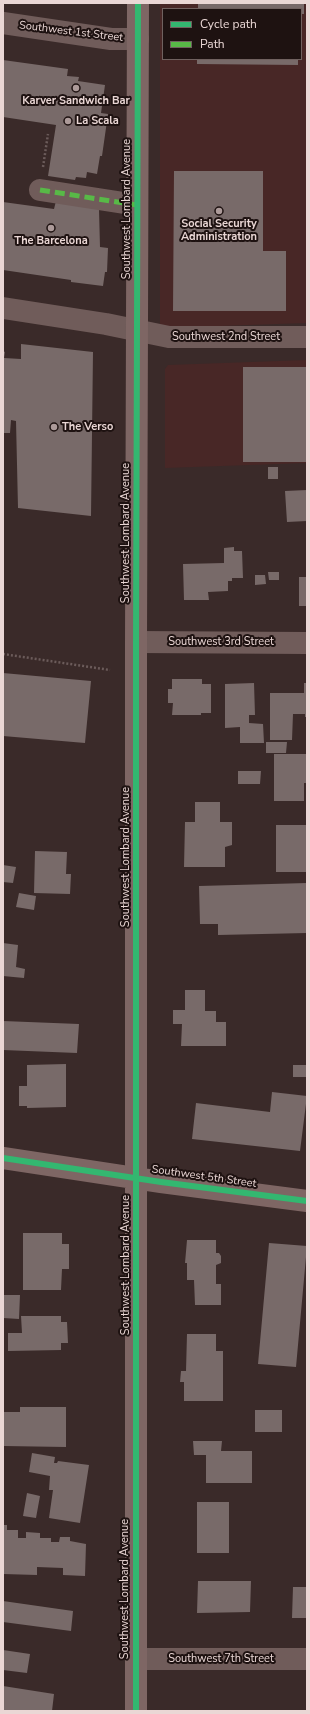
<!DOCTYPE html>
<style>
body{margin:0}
#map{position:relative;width:310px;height:1714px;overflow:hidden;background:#3a2a29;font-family:"Nunito Sans",sans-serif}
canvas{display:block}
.frame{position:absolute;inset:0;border:4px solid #ead7d5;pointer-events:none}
.legend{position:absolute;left:162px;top:8px;width:140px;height:52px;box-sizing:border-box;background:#1e1211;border:1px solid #70615f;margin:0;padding:5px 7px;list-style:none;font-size:12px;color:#ead7d5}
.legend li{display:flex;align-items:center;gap:8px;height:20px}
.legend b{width:20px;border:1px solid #70615f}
</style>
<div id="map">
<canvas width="310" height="1714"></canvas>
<div class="frame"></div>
<ul class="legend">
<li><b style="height:5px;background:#33b770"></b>Cycle path</li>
<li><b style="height:5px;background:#58b947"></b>Path</li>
</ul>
</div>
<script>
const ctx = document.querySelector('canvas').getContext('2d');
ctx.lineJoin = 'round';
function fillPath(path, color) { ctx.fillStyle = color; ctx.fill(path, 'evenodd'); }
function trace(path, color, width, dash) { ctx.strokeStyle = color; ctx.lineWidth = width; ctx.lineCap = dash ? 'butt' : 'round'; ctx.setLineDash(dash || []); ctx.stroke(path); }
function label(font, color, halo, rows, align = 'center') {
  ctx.font = font + ' "Nunito Sans",sans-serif'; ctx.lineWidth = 4; ctx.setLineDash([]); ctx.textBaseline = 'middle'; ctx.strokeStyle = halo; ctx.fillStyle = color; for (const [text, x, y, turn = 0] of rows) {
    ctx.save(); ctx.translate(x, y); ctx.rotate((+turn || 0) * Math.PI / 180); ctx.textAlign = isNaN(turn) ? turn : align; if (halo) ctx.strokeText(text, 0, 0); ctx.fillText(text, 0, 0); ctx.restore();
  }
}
const built = new Path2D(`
 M160,3H307V323L160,328ZM163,9H301V59H163Z
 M307,360V463L165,468V369L168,365Z`);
const building = new Path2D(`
 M198,3H304V14H301V9H198Z
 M197,59H298V65L197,64Z
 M3,60L68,69L67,76L79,77L78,81L105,85L101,113L108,114L102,156H100L97,174L87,172L86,178L76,177L75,180L48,176L56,125L3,117Z
 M174,171H263V251H286V311H173Z
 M56,201L99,209L100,247L108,248L107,272H105L103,286L71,282V280L3,270V202L54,209Z
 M21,344L93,352L91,516L18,508L16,421L11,420L10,433H3V351L5,352L4,358L21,359Z
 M243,367H307V462H243Z
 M268,467H278V479H268Z
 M307,490V521L287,522L285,491Z
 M234,547V551H242L243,578H232V581H228V591L208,592L209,600H184L183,564L224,563V548Z
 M268,572H279V580H269Z
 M255,575H265L266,584L255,585Z
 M299,577H307V606H299Z
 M3,673L91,681L85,743L3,736Z
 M172,679H202V684H211V713H201V715H172L173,703H168V689H172Z
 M254,683L255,715H249V723L263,724L264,743H240V727L225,728V684Z
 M304,683H307V717H305V714H293L292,740H270V693H304Z
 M266,742H287L286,753H266Z
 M274,754H307V783H304V801H274Z
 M238,771H261L260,784H238Z
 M195,802H220V822H232V845L225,847V867H184L185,822H195Z
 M276,825H307V872H276Z
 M35,851L67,852L66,874H71L70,894L34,893Z
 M3,865L16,867L13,883L3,882Z
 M307,883V933L218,935V924H200L199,886Z
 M19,893L36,896L34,910L16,907Z
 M3,943L18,945L16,967L25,969L24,978L3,976Z
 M185,990H205V1011H216V1022H226V1046H181L182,1024H173V1010H185Z
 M3,1021L79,1024L77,1053L3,1050Z
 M66,1064V1107L27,1108V1106H19V1086H27V1065Z
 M293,1065H307V1077H293Z
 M272,1092L307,1096L300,1151L192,1139L196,1103L270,1112Z
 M23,1233H62V1244H69V1269H62L61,1290H23Z
 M187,1240H216V1253H219L221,1256V1263L216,1265V1284H221V1305H195L194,1280H187V1263H185Z
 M269,1243L307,1246L296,1367L258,1364Z
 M3,1295H20L19,1319L3,1318Z
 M21,1316H61V1322H67L68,1343H61V1350L8,1351V1333H22Z
 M187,1334H216V1351H223V1401H184V1382H180L181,1371H186Z
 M20,1407H66V1447L4,1446V1412H20Z
 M255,1410H282V1432H255Z
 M193,1441H222L221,1451H252V1483H206V1455H194Z
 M32,1453L55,1457L54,1463H57L58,1461L89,1465L80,1523L49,1518L53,1490H49L50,1476L29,1472Z
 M27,1493L40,1496L36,1518L23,1516Z
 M197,1502H229V1553H197Z
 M3,1525H7V1530H18V1538H26V1532L40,1533V1538H51V1542H59L60,1537H70V1541L86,1544L85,1576L63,1575V1568L37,1567V1575L3,1574Z
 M198,1581H251L250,1612L197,1613Z
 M293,1587H307V1618H292Z
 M3,1601L73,1611L71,1631L3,1622Z
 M3,1650L30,1654L27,1673L3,1670Z
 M3,1686L54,1694L52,1711H3Z`);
const path = new Path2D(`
 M43,167L48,134
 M3,654L110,670`);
const street = new Path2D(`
 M3,23L111,39H138
 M40,190L137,205
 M3,308L106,324L169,337H307
 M136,642L307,643
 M136,1659H307`);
const secondary = new Path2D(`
 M3,1158L161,1182L307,1201
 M136,1711V642L138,3`);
const quiet = new Path2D(`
 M40,190L137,205`);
const cycleway = new Path2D(`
 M3,1158L161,1182L307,1201
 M136,1711V642L138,3`);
const markers = [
 [76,88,4,"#ac9a99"],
 [68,121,4,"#ac9a99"],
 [219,211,4,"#ac9a99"],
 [51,228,4,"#ac9a99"],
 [54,427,4,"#ac9a99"]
];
const streetNames = [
 ["Southwest 1st Street",71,32,7],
 ["Southwest Lombard Avenue",127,209,-90],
 ["Southwest 2nd Street",226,337],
 ["Southwest Lombard Avenue",126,533,-90],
 ["Southwest 3rd Street",221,642],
 ["Southwest Lombard Avenue",126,857,-90],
 ["Southwest 5th Street",204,1177,8],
 ["Southwest Lombard Avenue",126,1265,-90],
 ["Southwest Lombard Avenue",125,1589,-90],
 ["Southwest 7th Street",221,1659]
];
const poiNames = [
 ["Karver Sandwich Bar",76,101],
 ["La Scala",76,121,"left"],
 ["Social Security",219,224],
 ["Administration",219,237],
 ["The Barcelona",51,241],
 ["The Verso",62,427,"left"]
];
fillPath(built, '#482726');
fillPath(building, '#786a69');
trace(path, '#6b5b5a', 2.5, [2, 2]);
trace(street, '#705c5a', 22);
trace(secondary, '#7e6664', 22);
trace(quiet, '#58b947', 5, [10, 5]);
trace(cycleway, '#33b770', 6);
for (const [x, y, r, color] of markers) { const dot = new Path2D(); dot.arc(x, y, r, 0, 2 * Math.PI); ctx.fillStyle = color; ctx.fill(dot); trace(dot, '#1e1211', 1.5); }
label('11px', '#ead7d5', '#1e1211', streetNames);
label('bold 11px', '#ead7d5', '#1e1211', poiNames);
</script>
